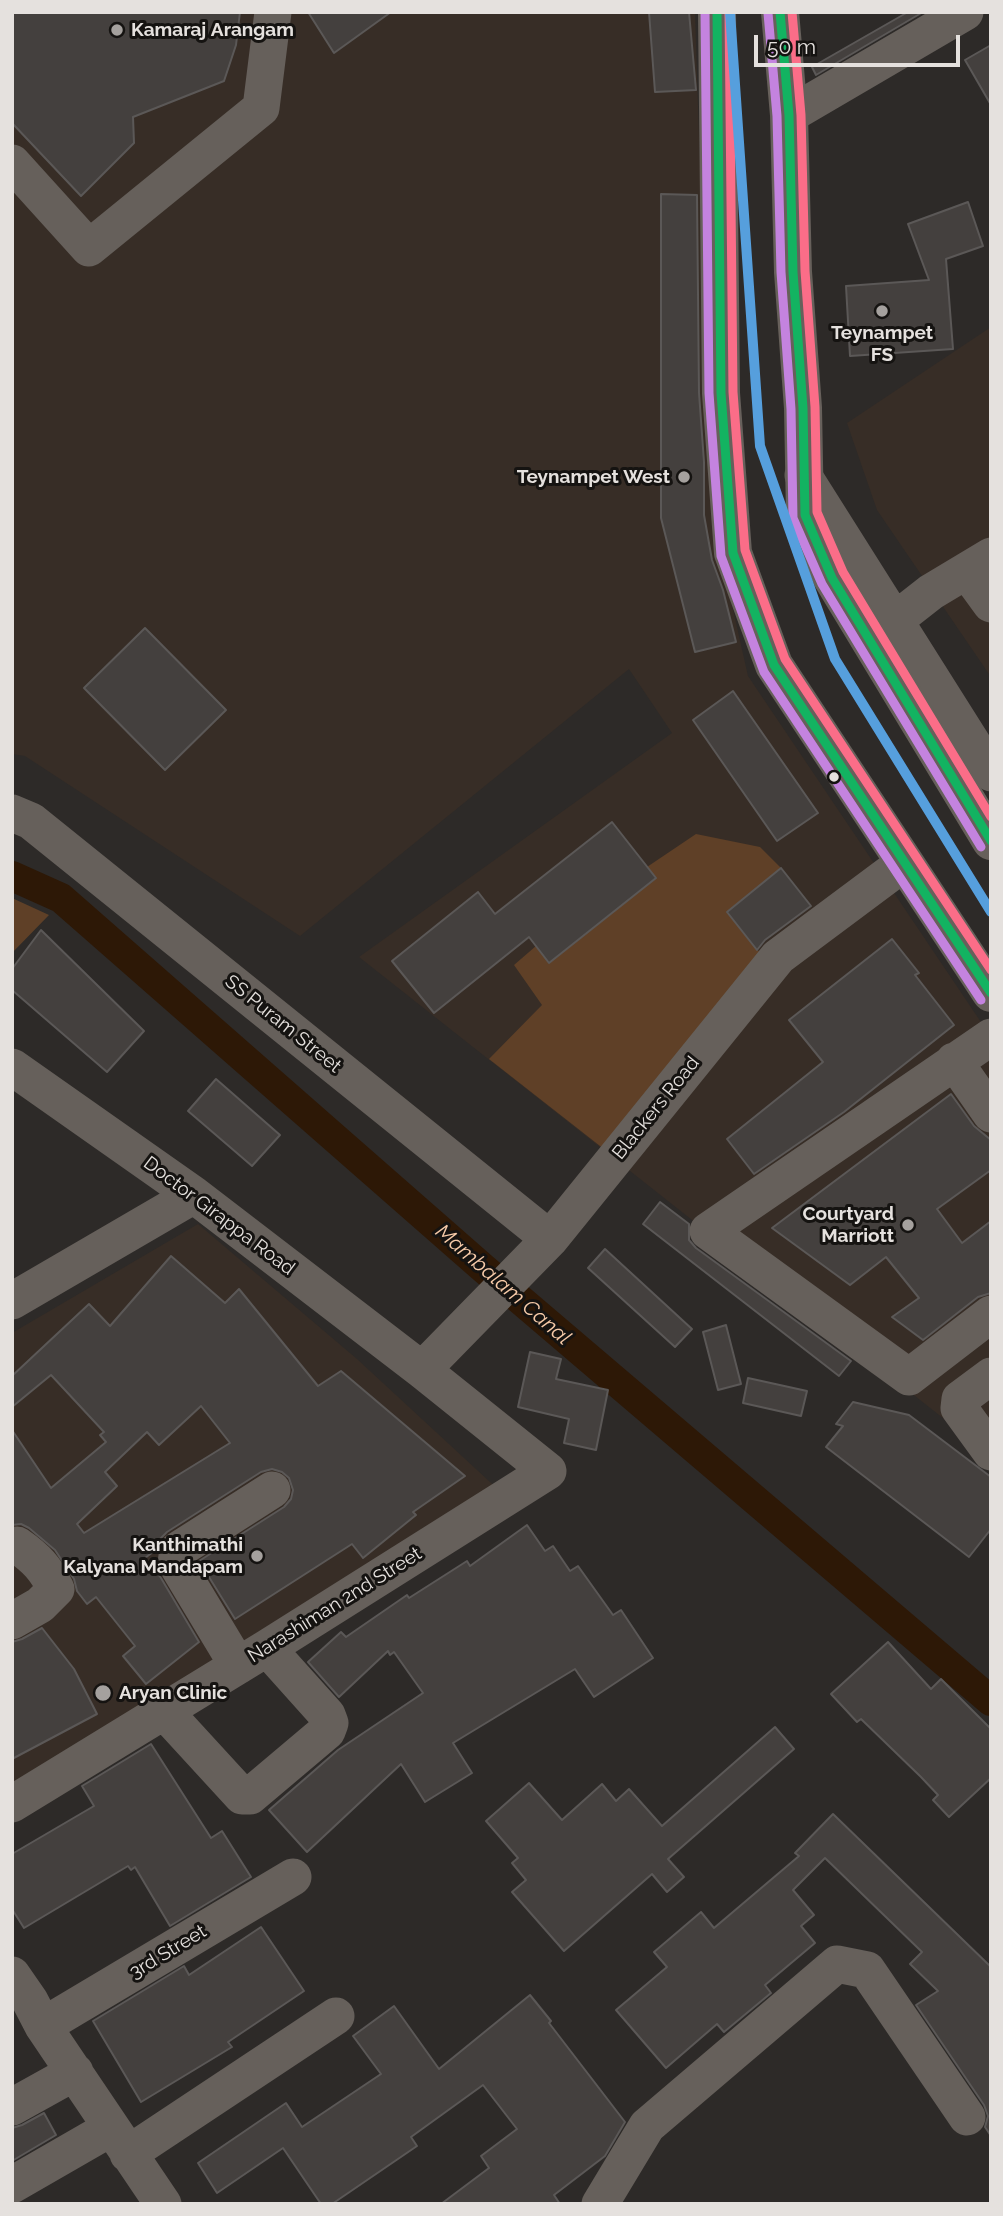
<!DOCTYPE html>
<style>
body{margin:0}
#map{position:relative;width:1003px;height:2216px;overflow:hidden;background:#2d2a28;font-family:Raleway,sans-serif}
canvas{display:block}
.frame{position:absolute;inset:0;border:14px solid #e5e1de;pointer-events:none}
.scale{position:absolute;left:754px;top:35px;width:206px;height:32px;box-sizing:border-box;border:4px solid #e5e1de;border-top:0;padding-left:9px;font-size:21px;line-height:24px;white-space:nowrap;color:#e5e1de;-webkit-text-stroke:5px #151311;paint-order:stroke}
</style>
<div id="map">
<canvas width="1003" height="2216"></canvas>
<div class="frame"></div>
<div class="scale">50 m</div>
</div>
<script>
const ctx = document.querySelector('canvas').getContext('2d');
ctx.lineJoin = 'round';
function fillPath(path, color) { ctx.fillStyle = color; ctx.fill(path, 'evenodd'); }
function trace(path, color, width, dash) { ctx.strokeStyle = color; ctx.lineWidth = width; ctx.lineCap = dash ? 'butt' : 'round'; ctx.setLineDash(dash || []); ctx.stroke(path); }
function label(font, color, halo, rows, align = 'center') {
  ctx.font = font + ' Raleway,sans-serif'; ctx.lineWidth = 6; ctx.setLineDash([]); ctx.textBaseline = 'middle'; ctx.strokeStyle = halo; ctx.fillStyle = color; for (const [text, x, y, turn = 0] of rows) {
    ctx.save(); ctx.translate(x, y); ctx.rotate((+turn || 0) * Math.PI / 180); ctx.textAlign = isNaN(turn) ? turn : align; if (halo) ctx.strokeText(text, 0, 0); ctx.fillText(text, 0, 0); ctx.restore();
  }
}
const built = new Path2D(`
 M12,12H695L711,512L748,676L991,1037V1456L359,957L672,733L629,669L300,936L25,756L12,754Z
 M991,327V677L877,510L847,423Z
 M198,1224L357,1359L503,1494L12,1810V1333Z`);
const green = new Path2D(`
 M696,834L760,847L781,868L727,912L766,960L609,1153L489,1059L542,1005L514,965L536,946L556,958L655,879L647,867Z
 M12,898L49,915L12,953Z`);
const canal = new Path2D(`
 M12,876L61,898L483,1268L991,1701`);
const building = new Path2D(`
 M12,12H240L236,45L224,81L133,117L134,143L81,196L12,123Z
 M308,12H391L334,53Z
 M649,12H689L696,90L655,92Z
 M908,12H923L816,75L812,67Z
 M991,45V105L965,60Z
 M661,194L697,195L699,393L704,462V515L712,560L723,590L736,642L695,652L661,518Z
 M968,202L983,246L946,259L953,349L850,356L846,286L929,280L908,224Z
 M145,628L226,710L165,770L84,688Z
 M733,691L818,813L777,841L693,720Z
 M612,822L656,878L549,963L529,937L434,1013L392,961L478,892L495,914Z
 M781,868L811,906L765,940L757,950L727,912Z
 M41,930L144,1031L107,1072L12,990V969Z
 M892,939L919,973L915,975L954,1025L844,1112L754,1174L727,1139L823,1062L789,1020Z
 M216,1079L280,1135L252,1166L188,1111Z
 M951,1094L974,1126L991,1140V1170L937,1209L962,1243L991,1221V1293L978,1297L923,1340L892,1317L919,1298L886,1257L850,1285L772,1228Z
 M660,1202L689,1224V1240L696,1248L851,1361L839,1376L643,1224Z
 M605,1249L692,1329L675,1347L588,1268Z
 M171,1256L225,1303L239,1289L318,1386L341,1371L465,1476L413,1512L416,1515L363,1558L352,1544L235,1619L199,1561L284,1507L291,1499L293,1490L289,1478L282,1472L272,1469L261,1472L167,1532L160,1539L157,1549L145,1558L161,1578L199,1642L146,1684L123,1656L135,1646L96,1597L87,1604L77,1591L74,1579L55,1550L29,1528L21,1524L12,1525V1430L51,1488L106,1442L100,1435L104,1432L51,1375L12,1407V1376L89,1304L110,1326ZM201,1406L230,1443L84,1533L77,1524L117,1486L105,1472L147,1432L159,1445Z
 M726,1325L741,1384L718,1390L703,1332Z
 M530,1352L561,1359L556,1379L608,1390L596,1450L564,1443L569,1419L518,1407Z
 M748,1378L807,1391L801,1416L743,1403Z
 M853,1402L909,1415L991,1477V1529L969,1557L826,1447L843,1426L836,1424Z
 M527,1525L545,1551L553,1546L570,1571L578,1566L613,1615L621,1610L653,1658L594,1697L575,1669L453,1743L472,1773L425,1802L401,1764L307,1852L269,1810L338,1750L423,1693L394,1652L390,1655L388,1651L339,1697L308,1662L341,1632L346,1637L407,1595L409,1598L467,1561L470,1566Z
 M42,1628L74,1669L97,1714L12,1759V1642L22,1639Z
 M888,1642L931,1689L941,1679L991,1729V1778L949,1817L933,1800L938,1795L921,1777L861,1719L857,1722L831,1694Z
 M775,1727L794,1749L668,1859L684,1877L667,1892L652,1874L564,1951L512,1892L526,1880L512,1863L518,1858L486,1821L529,1783L562,1820L602,1784L616,1801L629,1789L662,1826Z
 M151,1744L211,1838L222,1831L251,1877L170,1926L135,1867L131,1870L128,1866L24,1928L12,1909V1854L94,1806L82,1786Z
 M833,1814L991,1967V2136L985,2127L988,2116L984,2105L916,2005L938,1991L910,1964L922,1952L825,1858L793,1890L814,1915L801,1926L815,1943L765,1985L771,1993L724,2032L717,2024L666,2068L616,2010L667,1967L654,1952L701,1912L714,1928L799,1856L795,1853Z
 M261,1927L304,1991L228,2042L232,2047L141,2102L93,2021L184,1966L189,1975Z
 M530,1995L551,2021L549,2023L625,2122L605,2156L554,2195L560,2204H441L489,2168L481,2156L517,2129L483,2085L411,2137L417,2146L332,2204H321L283,2148L217,2193L198,2163L286,2103L302,2127L381,2074L353,2036L394,2006L439,2069Z
 M44,2113L56,2135L12,2161V2128L22,2125Z`);
const minor = new Path2D(`
 M789,115L965,12
 M12,163L89,248L261,108L273,12
 M803,475L991,773
 M967,571L991,604
 M894,621L931,592L991,556
 M12,813L31,821L550,1239
 M991,1037L708,1231L909,1377L991,1314
 M954,1061L991,1114
 M12,1067L194,1195L422,1370L548,1471L267,1648L12,1804
 M12,1301L194,1195
 M422,1370L550,1239L778,957L904,863
 M991,1376L960,1399L959,1408L991,1452
 M12,1546L17,1545C37,1559 45,1568 56,1589L40,1605L12,1621
 M238,1666L176,1563L178,1550L272,1490
 M164,1711L242,1796H250L327,1731L330,1723L327,1715L267,1648
 M12,1975L30,2001L43,2026L163,2204
 M43,2026L293,1877
 M12,2107L75,2072
 M128,2154L336,2016
 M12,2185L111,2128
 M600,2204L647,2126L837,1964L867,1970L967,2117`);
const major = new Path2D(`
 M717,12L721,393L733,553L774,665L991,993
 M780,12L789,115L793,272L803,408L805,515L832,578L991,841`);
const bus1 = new Path2D(`
 M717,12L721,393L733,553L774,665L991,993
 M780,12L789,115L793,272L803,408L805,515L832,578L991,841`);
const bus2 = new Path2D(`
 M705,12L709,393L721,556L764,672L981,1000
 M768,13L777,116L781,272L791,409L793,518L822,584L981,847`);
const bus3 = new Path2D(`
 M729,12L733,392L745,550L785,659L991,970
 M792,12L801,115L805,271L815,407L817,512L843,572L991,817`);
const metro1 = new Path2D(`
 M730,12L760,446L835,659L991,912`);
const markers = [
 [117,30,7,"#a5a19e"],
 [882,311,7,"#a5a19e"],
 [684,477,7,"#a5a19e"],
 [834,777,6,"#e5e1de"],
 [908,1225,7,"#a5a19e"],
 [257,1556,7,"#a5a19e"],
 [103,1693,9,"#a5a19e"]
];
const poiNames = [
 ["Kamaraj Arangam",131,30,"left"],
 ["Teynampet",882,333,"center"],
 ["FS",882,355,"center"],
 ["Teynampet West",670,477],
 ["Courtyard",894,1214],
 ["Marriott",894,1236],
 ["Kanthimathi",243,1545],
 ["Kalyana Mandapam",243,1567],
 ["Aryan Clinic",119,1693,"left"]
];
const streetNames = [
 ["SS Puram Street",283,1024,39],
 ["Blackers Road",656,1108,-51],
 ["Doctor Girappa Road",219,1216,37],
 ["Narashiman 2nd Street",335,1605,-32],
 ["3rd Street",168,1952,-31]
];
const waterNames = [
 ["Mambalam Canal",503,1285,41]
];
fillPath(built, '#372d26');
fillPath(green, '#5f4027');
trace(canal, '#2d1806', 30);
fillPath(building, '#44403e');
trace(building, '#5b5857', 2);
trace(minor, '#66605b', 37);
trace(major, '#67605b', 38);
trace(bus1, '#13b361', 9);
trace(bus2, '#c483df', 9);
trace(bus3, '#fb6d88', 9);
trace(metro1, '#569fdd', 10);
for (const [x, y, r, color] of markers) { const dot = new Path2D(); dot.arc(x, y, r, 0, 2 * Math.PI); ctx.fillStyle = color; ctx.fill(dot); trace(dot, '#151311', 2.5); }
label('bold 19px', '#e5e1de', '#151311', poiNames, 'right');
label('19px', '#e5e1de', '#151311', streetNames);
label('italic 21px', '#f6caa8', '#151311', waterNames);
</script>
